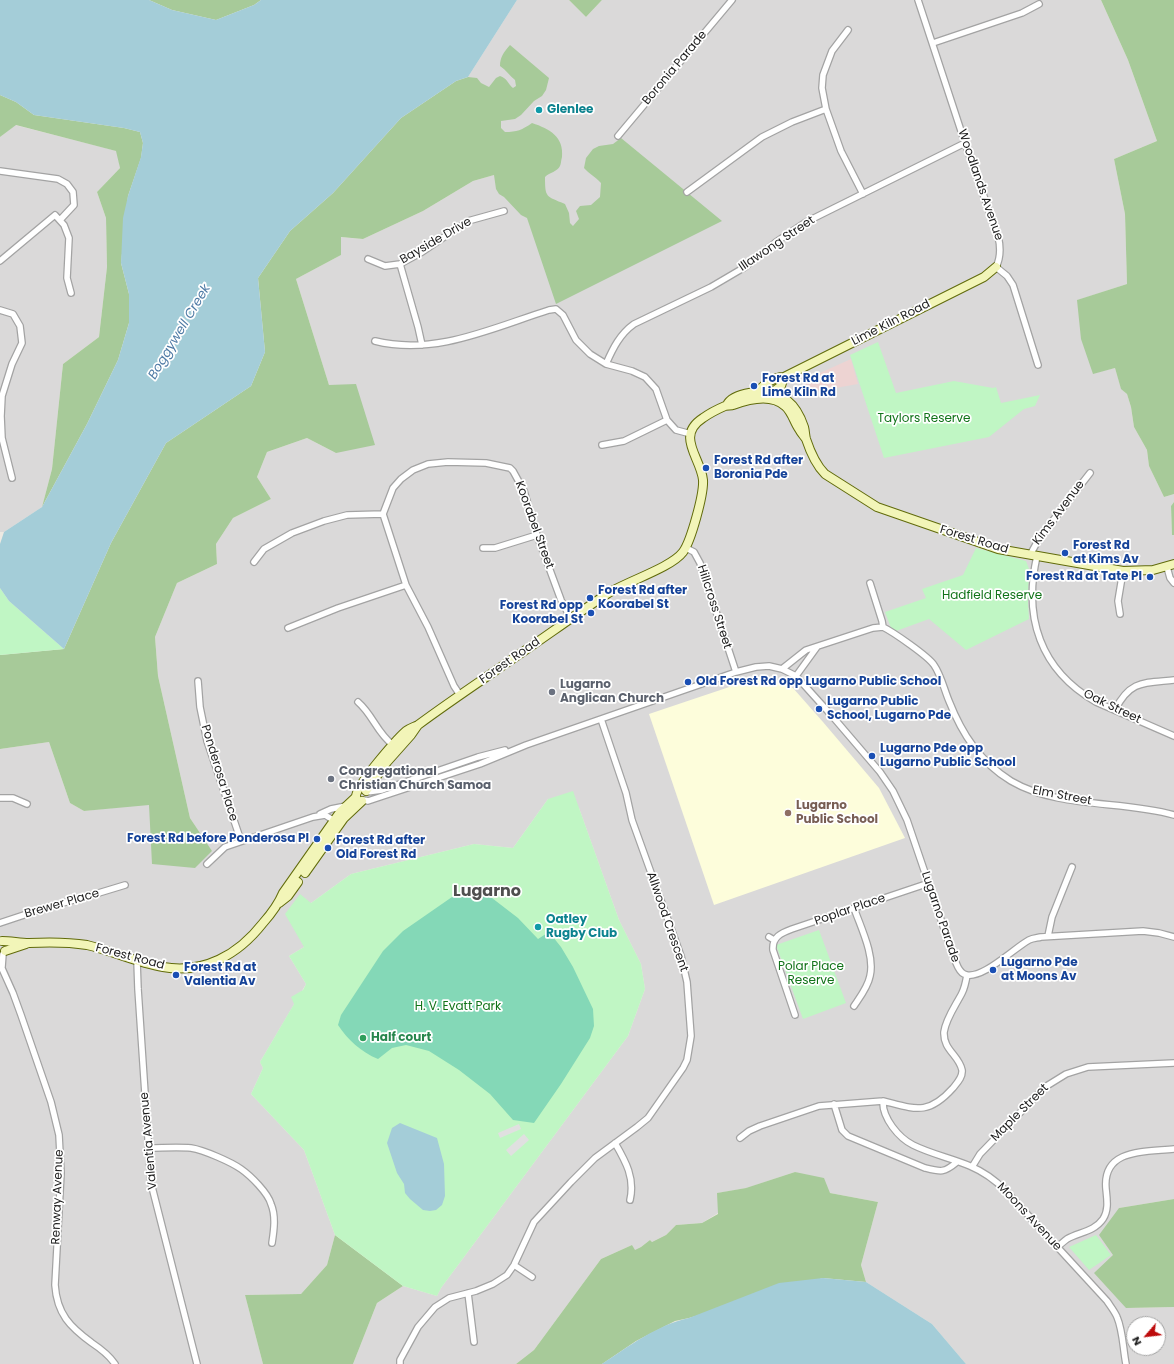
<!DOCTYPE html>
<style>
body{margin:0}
#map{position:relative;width:1174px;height:1364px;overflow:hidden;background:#ede9e2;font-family:Poppins,sans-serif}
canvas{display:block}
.north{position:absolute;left:1126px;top:1316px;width:40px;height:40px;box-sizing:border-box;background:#fff;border:1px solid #a4a4a4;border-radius:50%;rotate:242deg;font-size:11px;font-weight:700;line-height:16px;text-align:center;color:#1c1c1c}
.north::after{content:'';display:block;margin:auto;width:14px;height:18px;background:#bd0b0c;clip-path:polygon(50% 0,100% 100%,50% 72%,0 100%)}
</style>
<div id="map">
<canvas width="1174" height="1364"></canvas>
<div class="north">N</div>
</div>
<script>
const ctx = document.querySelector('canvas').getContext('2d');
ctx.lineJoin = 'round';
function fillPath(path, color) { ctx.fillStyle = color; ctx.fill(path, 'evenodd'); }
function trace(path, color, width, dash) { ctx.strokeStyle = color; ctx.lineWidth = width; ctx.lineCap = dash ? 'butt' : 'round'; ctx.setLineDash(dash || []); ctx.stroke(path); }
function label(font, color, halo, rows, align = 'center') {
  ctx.font = font + ' Poppins,sans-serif'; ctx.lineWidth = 3.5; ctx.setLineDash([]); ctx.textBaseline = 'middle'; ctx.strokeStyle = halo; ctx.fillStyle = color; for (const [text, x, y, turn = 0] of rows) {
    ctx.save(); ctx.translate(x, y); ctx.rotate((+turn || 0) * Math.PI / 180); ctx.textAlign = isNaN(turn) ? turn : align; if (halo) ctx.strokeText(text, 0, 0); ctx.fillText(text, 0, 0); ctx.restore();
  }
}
const residential = new Path2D(`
 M517,0H569L586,17L602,0H1101L1128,60L1157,141L1114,159L1125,214L1127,284L1078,300L1093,373L1115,368L1121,388L1127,394L1131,407L1134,427L1147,450L1149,466L1164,497L1174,494V502L1171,506L1172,534L1174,535V1199L1119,1208L1113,1255L1126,1308L1174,1307V1364H966L932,1324L866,1282L861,1265L878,1202L830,1193L795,1172L747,1188L718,1193V1213L702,1223L676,1225L666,1235L652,1242L650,1240L641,1247L634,1251L632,1245L601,1259L534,1350L516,1364H353L377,1303L403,1286L437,1296L441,1288L628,1036L645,989L641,964L619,920L579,808L548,799L513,848L474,844L351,874L311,903L304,947L289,956L306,984L260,1062L263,1068L251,1094L304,1150L335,1235L327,1265L301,1294L245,1295L263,1364H0V749L49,742L70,803L84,811L149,804L212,852L190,818L158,676L155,637L177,583L217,564L216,544L233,518L271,499L257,477L267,452L307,438L336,453L329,385L296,279L341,255L340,237L363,239L423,211L473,181L501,173L482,107L468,77ZM1134,1324H1158V1348H1134Z
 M15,125L117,151L120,168L97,192L106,218L107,267L99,337L63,364L52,469L42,507L4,532H0V137Z`);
const commercial = new Path2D(`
 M851,359L858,384L807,393L802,381Z`);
const education = new Path2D(`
 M759,677H770L782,682L793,688L823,722L879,788L905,838L714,905L649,714Z`);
const forest = new Path2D(`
 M149,0H261L254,5L216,20L172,10Z
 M569,0H602L586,17Z
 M1101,0H1174V494L1164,497L1149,466L1147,450L1134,427L1131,407L1127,394L1121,389L1115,368L1093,374L1081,339L1077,300L1127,284L1125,214L1114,159L1157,141L1128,60Z
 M510,45L549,78L546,90L542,96L534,101L521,115L515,119L501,121V128L505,132C517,132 522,130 532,123C550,129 564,137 562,157C561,160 561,164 560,166C557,172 550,172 545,177C545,198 546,196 565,204L569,213L570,223L573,226L579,219L576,211L580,206L591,205L600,197L601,183C596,177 589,174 584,168L586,158L593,149L599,146L613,144L621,138L722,221L556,304L527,218L521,215L504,197L499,194L496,189L494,175L473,181L423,211L363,239L341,237V255L296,279L329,385L356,384L375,445L336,453L307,438L267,452L257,477L271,499L233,518L216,544L217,564L177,583L155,637L158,676L190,818L212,851L195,868L152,864L149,805L84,811L70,803L49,742L0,749V655L64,649L111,543L166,443L251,386L265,352L258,278L290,231L333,193L401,118L456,81L468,77L477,78L481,83L489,87L496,78L500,76C507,78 508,84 513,88L516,86L515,80C510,76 506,70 500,66C500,57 504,52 510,45Z
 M0,95L16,102L34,115L124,128L140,132L143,143L141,158L128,196L121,263L129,294V323L118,360L87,424L42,507L52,469L63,364L99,337L107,267L106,218L97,192L120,168L116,151L16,125L0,137Z
 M1174,502V535H1172L1171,506Z
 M795,1172L824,1178L830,1193L878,1202L861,1265L866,1282L823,1278L689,1318L675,1321L636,1341L602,1364H516L534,1350L601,1259L632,1245L635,1250L641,1247L650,1240L652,1242L666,1235L676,1225L702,1223L718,1214L717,1193L746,1188Z
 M1174,1199V1307L1126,1308L1094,1273L1113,1255L1099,1235L1119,1208Z
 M335,1235L403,1286L377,1303L353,1364H263L245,1295L301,1294L327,1265Z`);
const park = new Path2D(`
 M878,342L896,393L954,381L993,388L996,387L1001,403L1040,395L1035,406L1024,409L989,437L884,458L850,355Z
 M976,548L1026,561L1029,569L1028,603L1029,619L966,650L929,619L896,631L891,628L885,612L926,598L922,589L963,575Z
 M0,588L9,601L64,649L0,655Z
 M573,791L619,920L641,964L645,989L628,1036L441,1288L437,1296L403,1286L335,1235L304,1150L251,1094L263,1068L260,1062L294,1004L291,997L303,990L306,984L289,956L304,947L285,914L300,894L311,903L351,874L474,844L513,848L548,799Z
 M819,930L846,1003L803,1019L776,945Z
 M1096,1235L1111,1255L1089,1270L1069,1247Z`);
const pitch = new Path2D(`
 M470,891L492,898L518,918L538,939L549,932L561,947L573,967L593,1009L594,1026L590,1038L561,1084L534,1123L513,1120L490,1094L459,1070L429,1051L406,1045L392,1048L378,1059C361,1052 348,1040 338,1025L341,1015L383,951L403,931L452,897Z`);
const parking = new Path2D(`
 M519,1124L521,1129L500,1138L498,1133Z
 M524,1134L529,1140L511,1156L506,1150Z`);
const water = new Path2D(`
 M0,0H149L172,10L216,20L254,5L261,0H517L468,77L456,81L401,118L333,193L290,231L258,278L265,352L251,386L166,443L111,543L64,649L9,601L0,588V544L4,532L42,507L87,424L118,360L129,323V294L121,263L123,218L128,196L141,157L143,143L140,132L124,128L34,115L16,102L0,95Z
 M400,1123L437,1138L444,1164L445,1196L442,1205L436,1210L430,1211L423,1210L410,1199L405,1193L404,1184L397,1173L387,1143L392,1128Z
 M823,1278L866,1282L932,1324L966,1364H602C629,1346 657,1325 689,1318L779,1283Z`);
const street = new Path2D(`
 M918,0L965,143L998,236C1001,248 1001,257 996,267L1007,276L1013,285L1038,365
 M848,30L832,51L823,75L822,88L826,109L841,151L863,194
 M933,43L1022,13L1039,4
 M618,136L732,0
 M0,171L58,179L67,184L73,192L74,205L60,220
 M687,192L762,137L792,122L826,109
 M368,259L385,266L400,264L422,252L468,221L504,211
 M0,261L55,215L64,225L69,238L67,278L71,293
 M400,264L418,327L422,345
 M0,310L13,314L20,326L22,343L12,364L2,396L1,416L2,438L12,478
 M375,341C435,356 492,328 549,310L556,309L563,315L576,340L590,354L606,364L632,371L645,377L656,389L667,420L676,430L691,434
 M606,364C613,348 620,334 634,324L711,287L745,267L776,242L806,222L965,143
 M602,445L624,441L667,420
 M483,548H495L537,535
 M686,548L694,552L700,563L736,672
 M1030,555L1040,537L1090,473
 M1037,556C1023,617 1040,670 1096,702L1174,736
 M254,562L264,549L292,533L324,521L347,515L383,514
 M1167,567L1170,578L1174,583
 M870,583L882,621L883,627
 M1120,614L1118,601L1123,571
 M288,628L338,608L406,585
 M782,669L806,650L873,628L883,627C893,632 928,656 934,665C941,675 944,689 949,701C962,734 980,762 1011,781C1059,809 1122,800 1174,815
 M796,676L817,647
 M198,681L200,707L207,741L241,841
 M460,695L454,686L428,627L406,585L383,514L393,488L401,479L413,470L428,464L448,462L486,463L510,468L513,471L524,491L537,535L561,600L571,619
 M358,702C373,715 377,733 393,745
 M1115,710C1130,680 1144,683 1174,680
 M367,792L382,790L478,757L505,750
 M0,798H13L27,804
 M364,800L368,801L374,799L480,764L526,745L736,672L756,667L769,666L782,669L796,676L833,717L880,772L893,791L907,820L954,958C957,964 958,971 964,974C980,982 1014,948 1029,940C1033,938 1037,938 1041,937L1143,931L1159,933L1174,937
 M320,814L331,809L346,806
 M207,864L225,847L313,817L325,815L336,822
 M0,923L48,907L92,895L125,885
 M1048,936L1052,917L1072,867
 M769,937L774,940
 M137,961L138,989L151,1183L197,1364
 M0,964L13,993L21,1015L51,1102L59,1135L61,1173L55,1285C57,1314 70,1327 92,1343C101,1349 109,1355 115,1364
 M2,967L3,954
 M967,975C966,981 965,987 962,993C956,1005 946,1018 944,1032C943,1050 959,1055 962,1070C963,1077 957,1083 953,1088C928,1116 915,1109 883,1101C882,1118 899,1138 913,1145C931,1154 951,1158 970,1166C984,1172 995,1180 1005,1190L1107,1301C1111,1307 1115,1312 1117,1317C1123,1331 1123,1349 1126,1364
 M854,1006C860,997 868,987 870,976C875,956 861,928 854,908
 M795,1015L773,950C772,937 781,933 792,929L929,883
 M834,1104L842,1130L848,1136L925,1168C941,1172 944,1173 957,1162
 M740,1138L749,1131L760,1126L819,1106L883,1101
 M615,1143C626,1162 635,1178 630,1200
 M148,1148C162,1148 177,1147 191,1148C204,1150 231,1162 241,1169C251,1176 268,1193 271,1204C276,1216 274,1230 272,1243
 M972,1167L980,1154L1045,1087L1066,1074L1088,1067L1174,1063
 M1057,1247C1060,1245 1063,1242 1067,1239C1079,1232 1094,1232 1103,1219C1109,1210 1107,1199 1106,1189C1102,1148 1146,1152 1174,1149
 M514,1265L532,1277
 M468,1293L474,1342
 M400,1364V1360L418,1327L435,1307L449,1298L476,1291L493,1284L507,1275L514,1265L534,1222L571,1182L595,1158L637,1127L648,1118L683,1068L687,1060L691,1036L687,982L681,956L632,820L626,793L601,719`);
const secondary = new Path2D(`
 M757,394C762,385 773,377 784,377L984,277L996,267
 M770,394L781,386L784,377
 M728,403C733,396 747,393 756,392C781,390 796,403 804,427C805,431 805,435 806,439C810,451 816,465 825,474L877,507L998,549L1123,571L1153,570L1174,564
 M366,791L387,762L411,735L418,725
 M356,797C355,786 397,739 406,731C410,728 414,727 418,725C449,702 482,680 514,658C545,637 575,615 607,594C625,582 671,568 683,552C691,541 704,494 703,480C701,458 675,436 703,418C710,413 718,409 725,406C728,405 731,406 733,405C749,399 771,393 785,406C792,412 794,422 799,429C801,433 804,436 806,439
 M305,873L344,818L362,801
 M279,903L288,896L298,882
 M2,941C11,941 20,943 29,943C49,942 68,942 87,945C113,951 137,963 163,967C204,974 238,955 263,923C271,914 278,905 283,893L340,812L356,797
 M5,951L26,944`);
const markers = [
 [539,110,4,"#0f9aa8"],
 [754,386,4,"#1a4fb4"],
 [706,468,4,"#1a4fb4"],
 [1065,553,4,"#1a4fb4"],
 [1150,577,4,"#1a4fb4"],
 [590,598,4,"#1a4fb4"],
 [591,613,4,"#1a4fb4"],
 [688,682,4,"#1a4fb4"],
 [552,692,4,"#6b7280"],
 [819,709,4,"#1a4fb4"],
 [872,756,4,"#1a4fb4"],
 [331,779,4,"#6b7280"],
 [788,813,4,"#8d6e63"],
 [317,839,4,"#1a4fb4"],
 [328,848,4,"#1a4fb4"],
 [538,927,4,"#0f9aa8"],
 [993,970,4,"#1a4fb4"],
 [176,975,4,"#1a4fb4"],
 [363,1038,4,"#2e9e5b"]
];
const streetNames = [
 ["Boronia Parade",675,68,-50],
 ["Woodlands Avenue",980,185,71],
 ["Bayside Drive",436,241,-30],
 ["Illawong Street",777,244,-34],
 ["Lime Kiln Road",891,323,-27],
 ["Kims Avenue",1059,513,-53],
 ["Koorabel Street",534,525,70],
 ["Forest Road",974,540,17],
 ["Hillcross Street",714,607,72],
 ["Forest Road",510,661,-35],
 ["Oak Street",1112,707,26],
 ["Ponderosa Place",219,773,73],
 ["Elm Street",1062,796,11],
 ["Brewer Place",62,904,-16],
 ["Poplar Place",850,910,-19],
 ["Lugarno Parade",940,917,71],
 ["Allwood Crescent",667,922,71],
 ["Forest Road",130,957,15],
 ["Maple Street",1020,1113,-45],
 ["Valentia Avenue",149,1141,-95],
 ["Renway Avenue",58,1197,-88],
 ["Moons Avenue",1029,1217,47]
];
const cultureNames = [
 ["Glenlee",547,110],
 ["Oatley",546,920],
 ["Rugby Club",546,934]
];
const transitNames = [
 ["Forest Rd at",762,379],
 ["Lime Kiln Rd",762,393],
 ["Forest Rd after",714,461],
 ["Boronia Pde",714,475],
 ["Forest Rd",1073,546],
 ["at Kims Av",1073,560],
 ["Forest Rd at Tate Pl",1142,577,"right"],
 ["Forest Rd after",598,591],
 ["Koorabel St",598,605],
 ["Forest Rd opp",583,606,"right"],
 ["Koorabel St",583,620,"right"],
 ["Old Forest Rd opp Lugarno Public School",696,682],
 ["Lugarno Public",827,702],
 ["School, Lugarno Pde",827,716],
 ["Lugarno Pde opp",880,749],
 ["Lugarno Public School",880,763],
 ["Forest Rd before Ponderosa Pl",309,839,"right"],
 ["Forest Rd after",336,841],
 ["Old Forest Rd",336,855],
 ["Lugarno Pde",1001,963],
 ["at Moons Av",1001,977],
 ["Forest Rd at",184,968],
 ["Valentia Av",184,982]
];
const parkNames = [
 ["Taylors Reserve",924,419],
 ["Hadfield Reserve",992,596],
 ["Polar Place",811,967],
 ["Reserve",811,981],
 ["H. V. Evatt Park",458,1007]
];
const worshipNames = [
 ["Lugarno",560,685],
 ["Anglican Church",560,699],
 ["Congregational",339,772],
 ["Christian Church Samoa",339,786]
];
const educationNames = [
 ["Lugarno",796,806],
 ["Public School",796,820]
];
const leisureNames = [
 ["Half court",371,1038]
];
const waterNames = [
 ["Boggywell Creek",180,332,-59]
];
const districtNames = [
 ["Lugarno",487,892]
];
fillPath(residential, '#dad9d9');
fillPath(commercial, '#edd3d2');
fillPath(education, '#fdfddb');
fillPath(forest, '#a7ca99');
fillPath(park, '#c0f6c4');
fillPath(pitch, '#84d8b7');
fillPath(parking, '#e0e0e0');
fillPath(water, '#a4cdd8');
trace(street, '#a3a3a3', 8);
trace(secondary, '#616b0b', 10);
trace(street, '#fff', 5.5);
trace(secondary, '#f2f5b8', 8);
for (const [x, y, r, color] of markers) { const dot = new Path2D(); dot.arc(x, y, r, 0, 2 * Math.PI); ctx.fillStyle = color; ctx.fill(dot); trace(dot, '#fff', 1.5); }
label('12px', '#1c1c1c', '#fff', streetNames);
label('bold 12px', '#0d838f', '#fff', cultureNames, 'left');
label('bold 12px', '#164399', '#fff', transitNames, 'left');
label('12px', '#117319', '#fff', parkNames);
label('bold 12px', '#5b616d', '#fff', worshipNames, 'left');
label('bold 12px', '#785e54', '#fff', educationNames, 'left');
label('bold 12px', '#27864d', '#fff', leisureNames, 'left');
label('italic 13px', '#4e7aa5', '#fff', waterNames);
label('bold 16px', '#4f4f4f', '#fff', districtNames);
</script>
